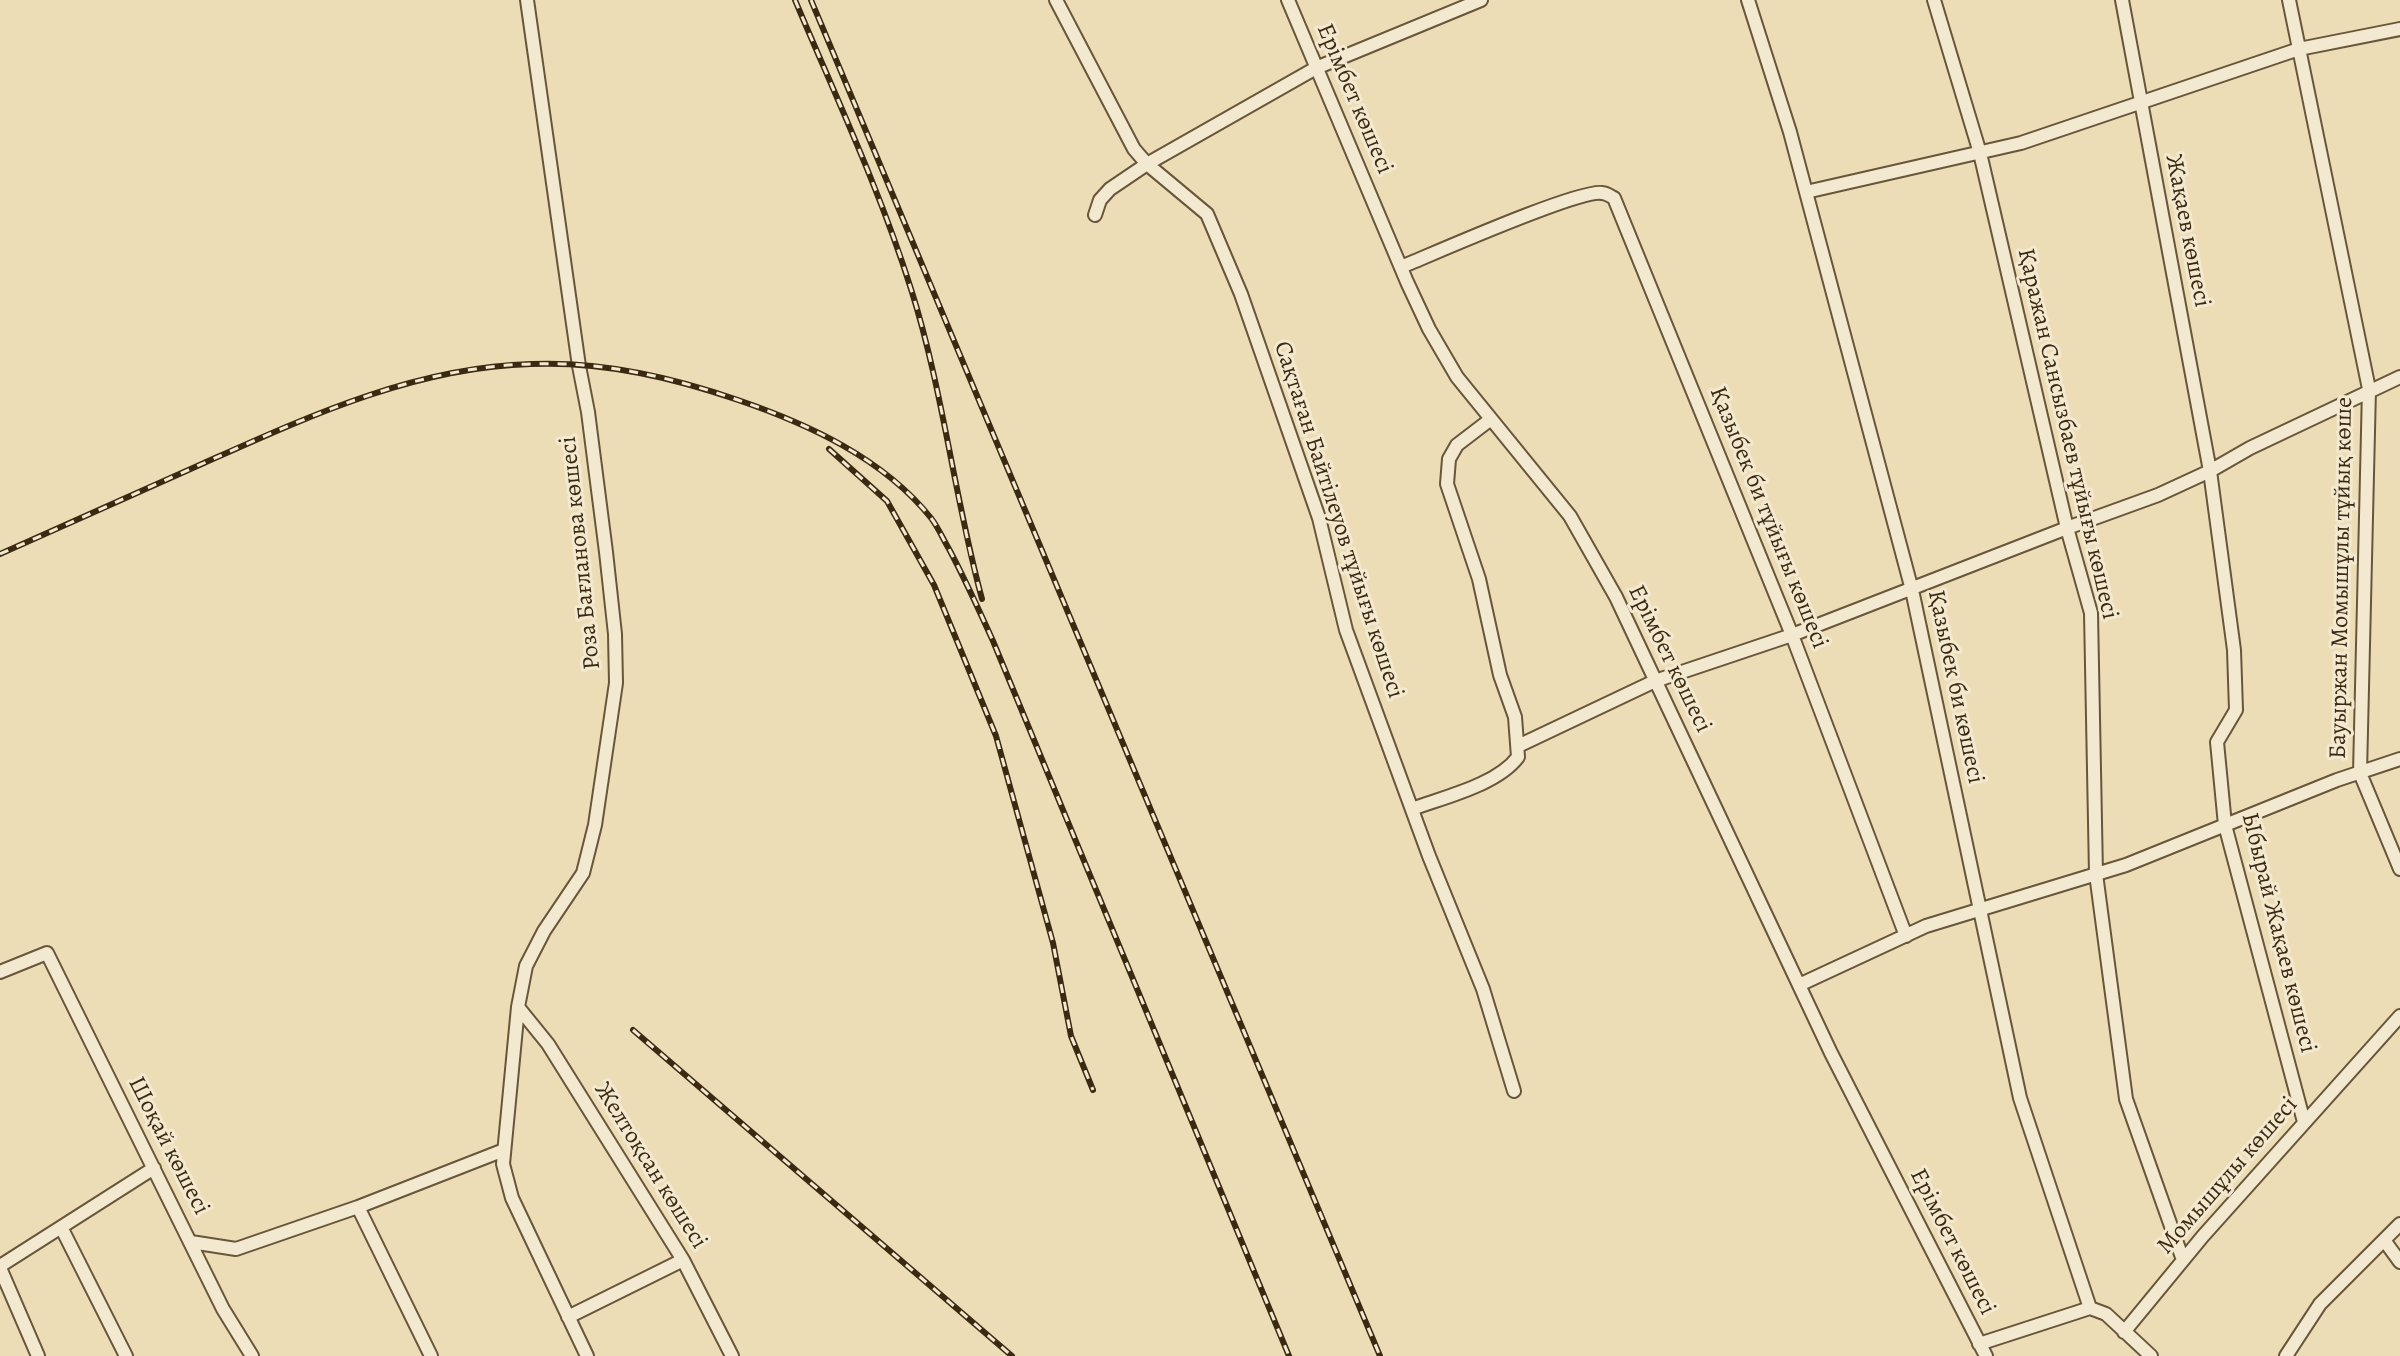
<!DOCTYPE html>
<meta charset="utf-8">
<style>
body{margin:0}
canvas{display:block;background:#edddb6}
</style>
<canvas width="2400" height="1356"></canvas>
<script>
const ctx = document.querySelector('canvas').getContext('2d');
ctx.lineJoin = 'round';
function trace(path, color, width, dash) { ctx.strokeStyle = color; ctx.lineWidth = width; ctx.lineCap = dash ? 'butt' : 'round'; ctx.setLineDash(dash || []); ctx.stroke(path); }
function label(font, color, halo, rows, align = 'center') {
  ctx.font = font + ' Alegreya,serif'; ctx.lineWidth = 6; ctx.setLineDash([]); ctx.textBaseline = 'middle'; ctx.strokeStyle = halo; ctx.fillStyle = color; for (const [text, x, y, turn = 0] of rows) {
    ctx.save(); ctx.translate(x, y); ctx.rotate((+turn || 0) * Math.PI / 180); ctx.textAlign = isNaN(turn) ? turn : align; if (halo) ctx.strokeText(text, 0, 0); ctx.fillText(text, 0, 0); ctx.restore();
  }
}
const minor = new Path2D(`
 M527,0L579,366L588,412L606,552L615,634L616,683L595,825L583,873L544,931L526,966L518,1007L503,1164L512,1198L587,1356
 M1056,0L1134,149L1147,164L1207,214L1241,294L1319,518L1346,630L1429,856L1483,989L1514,1091
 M1288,0L1407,282L1429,329L1457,377L1570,516L1616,597L1831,1053L1986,1356
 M1748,0L1790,132L1912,590L2020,1098L2090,1308L2106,1314L2151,1356
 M1934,0L1980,153L2067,528L2091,613L2096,874L2126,1099L2183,1260
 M2122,0L2210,471L2234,650L2236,710L2217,742L2225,825L2304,1122
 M2289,0L2369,389L2360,773L2400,869
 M1806,192L2021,143L2299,49L2400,29
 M1095,215L1100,200L1110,189L1147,164L1316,68L1481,0
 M1401,267C1433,254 1579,189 1602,193C1606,193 1610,196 1614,198L1792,635L1906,936
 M1518,746L1655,681L1792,635L2067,528L2158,495L2210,471L2250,448L2400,377
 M1412,809C1444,797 1497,785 1518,757L1515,717L1500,675L1479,579L1447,484L1449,459L1457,445L1491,419
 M0,972L47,953L223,1309L252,1356
 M1799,985L1926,926L2126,865L2337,780L2400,759
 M518,1007L548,1044L683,1260L732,1356
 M358,1207L431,1356
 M62,1229L126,1356
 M2384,1240L2400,1262
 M191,1242L236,1249L358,1207L504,1150
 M0,1266L154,1168
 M0,1268L38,1356
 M568,1317L683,1260
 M2124,1332L2203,1236L2400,1016
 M1979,1344L2090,1308
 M2286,1356L2320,1304L2400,1224`);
const rail = new Path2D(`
 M795,0C835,95 880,190 911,289C943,390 954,496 982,599
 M811,0L1380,1356
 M829,449L887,501L934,585L996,736L1053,943L1071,1036L1093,1090
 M0,554C68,524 136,493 204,463C307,417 415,367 531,364C600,361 672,377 738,400C808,424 883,458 931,518C938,527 943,539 949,549C965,579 979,610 993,641L1289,1356
 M633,1030L1012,1356`);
const streetNames = [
 ["Ерімбет көшесі",1354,99,67],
 ["Жақаев көшесі",2187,231,79],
 ["Қаражан Сансызбаев тұйығы көшесі",2067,434,77],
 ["Қазыбек би тұйығы көшесі",1768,518,68],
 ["Сақтаған Байтілеуов тұйығы көшесі",1338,520,72],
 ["Роза Бағланова көшесі",581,553,-96],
 ["Бауыржан Момышұлы тұйық көше",2342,578,-89],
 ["Ерімбет көшесі",1669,659,64],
 ["Қазыбек би көшесі",1955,687,78],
 ["Ыбырай Жақаев көшесі",2278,933,76],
 ["Шоқай көшесі",168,1146,63],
 ["Желтоқсан көшесі",650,1166,58],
 ["Момышұлы көшесі",2228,1176,-49],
 ["Ерімбет көшесі",1952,1242,63]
];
trace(minor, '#68563a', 16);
trace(minor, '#f3e9d0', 12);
trace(rail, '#3c2911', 6);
trace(rail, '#f3e9d0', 3, [9]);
label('24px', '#3c2911', '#f3e9d0', streetNames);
</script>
